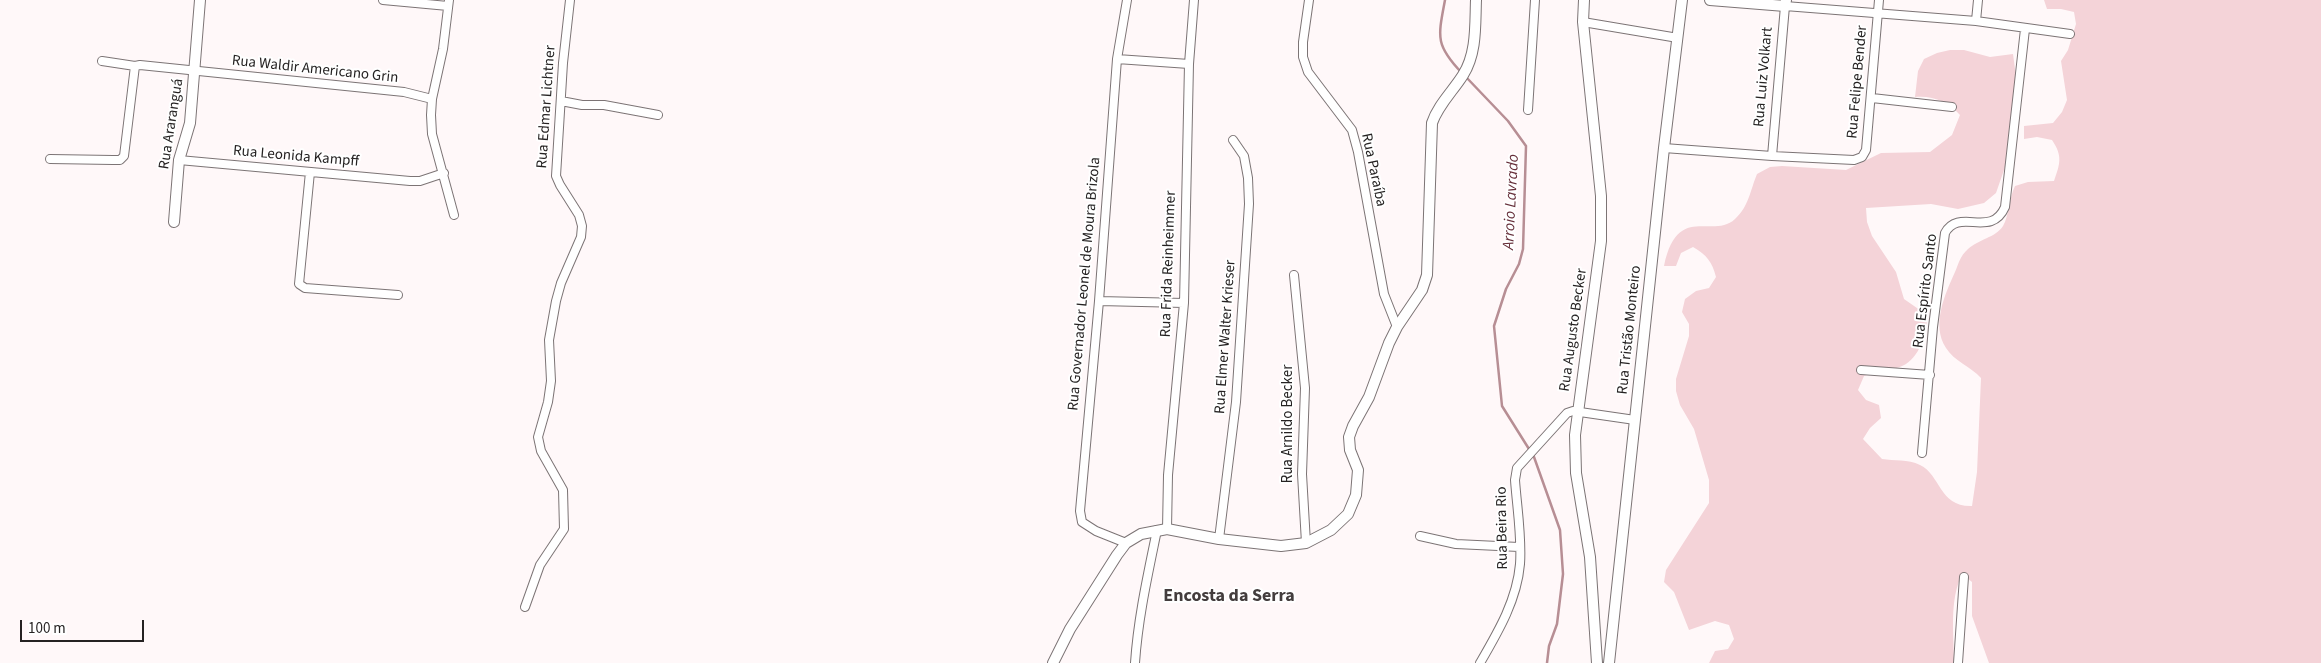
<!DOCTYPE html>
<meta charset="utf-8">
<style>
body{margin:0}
#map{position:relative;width:2321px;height:663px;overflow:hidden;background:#fff8f9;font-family:"Source Sans 3",sans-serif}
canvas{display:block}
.scale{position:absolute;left:20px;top:620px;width:124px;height:22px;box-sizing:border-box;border:2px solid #252222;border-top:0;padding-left:6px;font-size:15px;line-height:18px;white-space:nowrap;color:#252222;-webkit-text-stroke:4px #fff;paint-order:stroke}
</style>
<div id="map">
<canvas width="2321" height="663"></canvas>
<div class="scale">100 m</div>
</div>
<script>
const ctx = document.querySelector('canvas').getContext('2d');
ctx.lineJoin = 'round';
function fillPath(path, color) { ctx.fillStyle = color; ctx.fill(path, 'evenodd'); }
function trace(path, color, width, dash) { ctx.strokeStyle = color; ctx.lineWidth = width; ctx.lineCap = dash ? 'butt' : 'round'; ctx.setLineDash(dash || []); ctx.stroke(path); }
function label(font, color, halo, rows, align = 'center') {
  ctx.font = font + ' "Source Sans 3",sans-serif'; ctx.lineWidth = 4; ctx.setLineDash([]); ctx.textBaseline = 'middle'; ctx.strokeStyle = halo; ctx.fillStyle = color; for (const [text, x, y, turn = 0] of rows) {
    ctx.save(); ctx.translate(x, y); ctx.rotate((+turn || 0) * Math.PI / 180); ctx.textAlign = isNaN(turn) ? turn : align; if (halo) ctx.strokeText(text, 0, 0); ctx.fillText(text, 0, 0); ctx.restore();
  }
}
const green = new Path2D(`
 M2044,0H2321V663H1989L1972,616V582L1962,574C1949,601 1954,634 1954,663H1709L1715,651L1728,649L1734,639L1729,625L1715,621L1689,630L1674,592L1664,582L1666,570L1709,503V480L1694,429L1680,405L1676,391V379L1689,336V324L1682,312L1685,299L1696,291L1709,288L1716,277C1712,262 1707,255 1693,247L1681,253L1676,266H1664C1677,202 1713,240 1735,219C1749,206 1750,191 1757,174L1770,167L1782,166L1846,170L1881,153L1930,152L1952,135L1960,115C1949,102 1932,95 1915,97L1918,71L1924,59L1937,53L1950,50H1964L1990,57L2013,54L2017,84L2005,167L1996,193L1984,203L1958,209L1931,204L1866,208L1867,222L1872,236L1896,272L1904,299L1927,315C1927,332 1921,354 1906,364C1897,370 1875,372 1864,376L1858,390L1866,400L1879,405L1881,418L1870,428L1863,439L1882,459C1894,461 1908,459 1920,465C1941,475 1939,507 1972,506L1977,472L1981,378C1971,367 1954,361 1946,348C1931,325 1945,294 1955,272C1959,263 1960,256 1968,249C1979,239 1995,238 2003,226C2009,216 2009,198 2015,186L2028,182L2054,181C2060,164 2063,156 2052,140L2037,137L2024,139V126L2053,123L2062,112L2067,100L2061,61L2068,50L2076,24L2074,12L2061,9H2047Z`);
const stream = new Path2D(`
 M1445,0C1438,37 1435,45 1462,73
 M1466,77L1508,121L1526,146L1523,249L1519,264L1506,289L1494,326L1502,406L1534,457L1560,530L1563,574L1557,624L1549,646L1547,663`);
const street = new Path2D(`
 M383,0L448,6
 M449,0L443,49L432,99L431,115L432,134L454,215
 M1309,0L1303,42V57L1308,72L1352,130L1358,152L1384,294L1397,327
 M1976,21L1978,0
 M1583,22L1678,38
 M1117,59L1189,64
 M102,61L135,66L140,65L404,92L432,99
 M1872,98L1952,107
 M561,101L582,105H604L658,115
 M1528,110L1535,0
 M1664,148L1772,156L1854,160L1862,157L1866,150L1879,0
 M1772,156L1785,6L1976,21L2070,34
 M50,159L113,160H120L124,156L135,66
 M179,160L410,181H420L444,173
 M310,172L299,284L305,288L398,295
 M1294,275L1305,388L1302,474L1306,543
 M1099,301L1184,303
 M1861,370L1930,375
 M1922,453L1933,327L1945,233C1959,207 1991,239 2005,207L2025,29
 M1167,529L1168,475L1184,303L1189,64L1194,0
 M1420,536L1456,544L1519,547
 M1219,539L1236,402L1249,204L1248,178L1244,156L1233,140
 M1126,543L1096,531L1082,522L1080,511L1099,301L1117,59L1127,0
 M525,607L540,565L564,529L563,490L541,451L538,437L548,402L551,381L549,340L556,301L561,283L581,237L582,226L579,215L560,185L556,176L563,63L570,0
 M1135,663C1138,618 1148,574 1157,530
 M1480,663C1498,632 1517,600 1520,564C1522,537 1517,508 1515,480L1517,468L1567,413L1573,411L1635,420
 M1958,663L1964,577`);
const secondary = new Path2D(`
 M1584,0L1583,22L1601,196V241L1575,435L1576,473L1590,557L1597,663
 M1710,0L1785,6L1786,0
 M174,222L179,160L190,123L200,0
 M1053,663L1070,629L1117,555L1126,543L1141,534L1167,529L1219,539L1281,546L1306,543L1331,530L1348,514L1356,495L1358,470L1350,450L1349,437L1353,426L1369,397L1389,343L1397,327L1422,290L1427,275L1432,123C1438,105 1453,91 1463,75C1477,53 1475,25 1476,0
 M1609,663L1664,148L1682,0`);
const streetNames = [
 ["Rua Waldir Americano Grin",315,70,6],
 ["Rua Luiz Volkart",1764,77,-85],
 ["Rua Felipe Bender",1858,82,-85],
 ["Rua Edmar Lichtner",547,107,-86],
 ["Rua Araranguá",172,124,-81],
 ["Rua Leonida Kampff",296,157,5],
 ["Rua Paraíba",1373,170,78],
 ["Rua Frida Reinheimmer",1169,264,-88],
 ["Rua Governador Leonel de Moura Brizola",1085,284,-85],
 ["Rua Espírito Santo",1926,291,-83],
 ["Rua Augusto Becker",1574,330,-82],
 ["Rua Tristão Monteiro",1630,330,-84],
 ["Rua Elmer Walter Krieser",1226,337,-86],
 ["Rua Arnildo Becker",1289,424,-90],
 ["Rua Beira Rio",1503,528,-91]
];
const waterNames = [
 ["Arroio Lavrado",1512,202,-87]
];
const quarterNames = [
 ["Encosta da Serra",1229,597]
];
fillPath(green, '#f4d3d8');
trace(stream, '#b78e94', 2.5);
trace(street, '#7c7475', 10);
trace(secondary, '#7c7475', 12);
trace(street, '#fff', 8);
trace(secondary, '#fff', 10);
label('15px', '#252222', '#fff', streetNames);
label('italic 16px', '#662f3a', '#fff', waterNames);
label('bold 18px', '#433d3d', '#fff', quarterNames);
</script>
